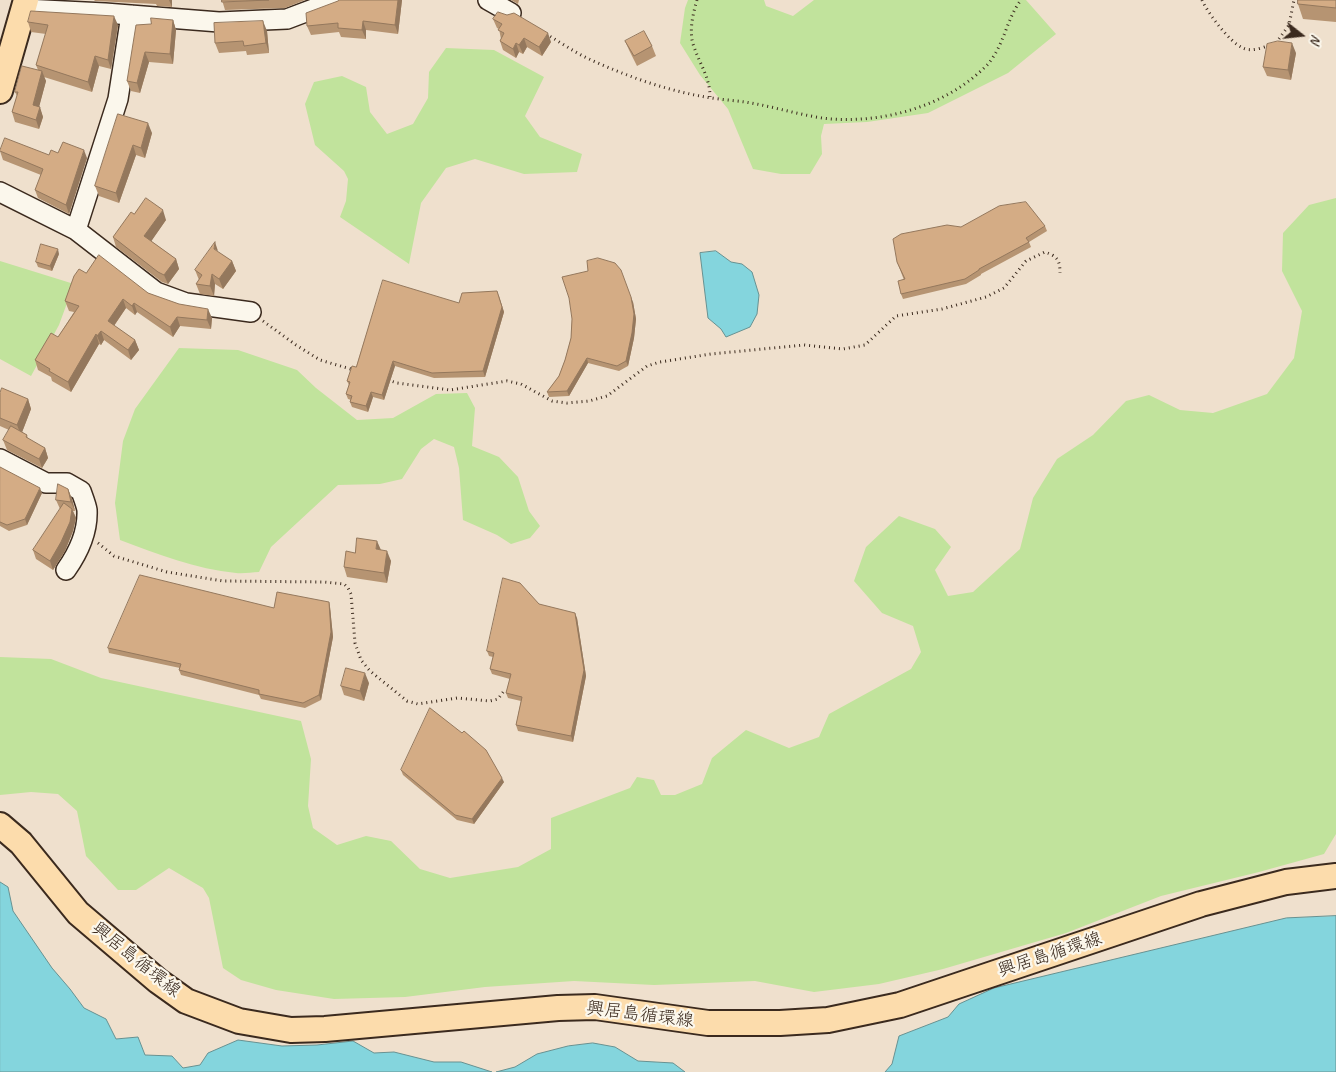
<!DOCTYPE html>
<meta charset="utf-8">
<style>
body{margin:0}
#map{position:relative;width:1336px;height:1072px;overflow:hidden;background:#efe0cd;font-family:Caveat,sans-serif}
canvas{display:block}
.north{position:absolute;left:1276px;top:10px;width:50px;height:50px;-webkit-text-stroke:4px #fbf7ec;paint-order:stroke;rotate:106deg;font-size:14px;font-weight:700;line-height:20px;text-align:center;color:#3b2a1e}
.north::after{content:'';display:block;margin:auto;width:18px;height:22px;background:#3b2a1e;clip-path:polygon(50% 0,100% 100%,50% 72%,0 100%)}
</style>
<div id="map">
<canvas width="1336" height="1072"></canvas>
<div class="north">N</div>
</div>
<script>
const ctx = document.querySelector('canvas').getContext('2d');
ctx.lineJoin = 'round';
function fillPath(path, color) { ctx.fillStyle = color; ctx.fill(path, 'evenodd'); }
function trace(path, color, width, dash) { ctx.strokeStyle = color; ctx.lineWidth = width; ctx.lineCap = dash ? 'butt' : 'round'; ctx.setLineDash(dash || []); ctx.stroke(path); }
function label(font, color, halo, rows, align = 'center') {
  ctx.font = font + ' Caveat,"Klee One",sans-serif'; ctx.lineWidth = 4.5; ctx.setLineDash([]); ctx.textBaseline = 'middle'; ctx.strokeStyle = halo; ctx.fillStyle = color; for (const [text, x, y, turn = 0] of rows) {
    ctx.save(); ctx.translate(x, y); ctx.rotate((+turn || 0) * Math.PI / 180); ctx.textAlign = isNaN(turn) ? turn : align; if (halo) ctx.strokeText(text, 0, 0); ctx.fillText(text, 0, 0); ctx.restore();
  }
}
const green = new Path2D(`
 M688,0H764L766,6L793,16L814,0H1026L1056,34L1008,73L928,113L867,122L824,124L821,136L822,154L810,174H781L753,169L728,109L700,75L680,43L685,8Z
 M446,48L494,50L544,77L525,116L540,137L582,154L577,172L524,174L475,159L446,168L421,203L409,264L340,217L346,201L348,179L344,171L315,145L305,104L314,82L342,76L366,87L370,112L387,134L413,124L428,98L429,72Z
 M1336,198V834L1324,854L1259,872L1161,896L1066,933L943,969L879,984L814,992L755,981L654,985L574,981L485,987L405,997L334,999L276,990L241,980L223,968L209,898L203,888L169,868L136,890H118L86,856L77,811L58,794L31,792L0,795V657L51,659L101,678L301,721L311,759L308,806L313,828L337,845L366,836L391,841L420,869L450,878L518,867L551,849V818L630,788L637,777L654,780L661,795H675L702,784L712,758L746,730L789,748L819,737L829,714L911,669L921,652L913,626L882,613L854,581L866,547L899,516L935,529L951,547L935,570L948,596L973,592L1020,549L1033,498L1057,459L1093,435L1126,401L1149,395L1180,410L1213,413L1267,394L1294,358L1302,311L1282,271L1283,233L1309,205Z
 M0,261L74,284L59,325L31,376L0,359Z
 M179,348L238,350L297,370L316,388L357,420L393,418L436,394L467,393L475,408L472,446L499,457L518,477L529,511L540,526L530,538L511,544L497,535L463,520L459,468L454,447L434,439L421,449L402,479L380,484L338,485L271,547L259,572C252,572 243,574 236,573C196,569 157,554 120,540L115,503L123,441L135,409Z`);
const water = new Path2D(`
 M716,251L731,262L742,264L752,272L759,295L757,314L750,327L726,337L721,329L708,318L700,253Z
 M0,882L8,887L13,911L52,968L70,989L84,1008L106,1019L116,1039L138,1037L145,1055L172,1056L183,1068L200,1065L208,1053L238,1040L282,1046L317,1045L353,1041L374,1053L394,1052L434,1062H461L492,1072H0Z
 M1336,916V1072H885L892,1064L899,1036L948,1017L959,1004L994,988L1286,918Z
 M593,1043L615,1047L638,1061L673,1063L685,1072H496L515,1067L537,1054L568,1046Z`);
const path = new Path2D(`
 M697,0C693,14 689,30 693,44C699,63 710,77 710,97
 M1202,0C1207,12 1230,43 1243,48C1251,52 1262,48 1270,45
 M546,34C560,42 574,52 589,59C624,75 662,89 700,96C714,99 730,100 745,102C771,106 796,114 822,118C878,125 942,108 983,69C1004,50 1005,21 1021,0
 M1276,43L1289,25L1294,0
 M263,321L296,345L320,360L354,370
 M388,380L397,383L450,390L507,381L521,384L552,401L567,403L589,401L607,396L647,366L660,362L711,354L804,345L843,349L865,345L896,316L942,309L986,297L1004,288L1026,261L1045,252C1057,256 1060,260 1060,273
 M98,543L114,556L167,572L223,581L324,582L344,584L348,588L351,594L355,643L361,660L370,671L407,701L418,704L457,698L490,701L498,699L504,691`);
const minor = new Path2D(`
 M488,0L511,13
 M24,9L105,13L219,22L287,19L337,0
 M0,192L76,230L156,292L186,303L251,312
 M76,230L118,99L131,15
 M0,459L46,483H67L81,491C83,497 86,504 87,510C88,531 78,553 66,570`);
const major = new Path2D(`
 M0,91L26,0
 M0,825L21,843L78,913L158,981L186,1001L239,1021L291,1030L325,1029L558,1008L595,1007L708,1023H780L828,1020L900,1005L1201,904L1286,882L1336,876`);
const wall = new Path2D(`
 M94,0H172V7L157,6L156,4L95,1Z
 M222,0H305L285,8L225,10Z
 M402,0L398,34L366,30V39L341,37L339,32L311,35L307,26L338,1Z
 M511,0H519L518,4Z
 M1336,0V22L1303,19L1298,4Z
 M493,19L551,42L542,56L527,47L523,54L519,52L516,58L503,50L500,41L501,39L499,29L497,28Z
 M173,20L176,30L173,64L149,62L140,93L131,91L127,81L151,24Z
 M28,22L118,25L111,69L99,66L92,92L44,77L46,81L39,106L43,117L39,129L15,122L12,112L17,96L15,92L38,70L36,65L46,34L31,32Z
 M267,31L269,53L247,55L246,51L219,53L215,43Z
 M625,41L652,46L656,56L637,66L629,50Z
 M1296,53L1291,80L1267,76L1263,67Z
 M118,114L152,133L145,158L136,155L119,203L99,196L95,186Z
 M0,151L49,155L58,153L87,158L69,214L38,198L35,190L41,175L3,160Z
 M134,214L166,220L151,241L176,259L179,269L168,284L162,282L116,247L113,237Z
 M1045,226L1047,231L1029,242L1031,247L981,274V275L966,284L903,299L901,294L904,280L897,262Z
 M218,252L232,261L236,271L223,289L215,284L214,296L200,294L196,284L199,280L195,270Z
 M59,254L52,271L38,267L36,262Z
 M86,273L148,293L212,318L211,329L180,326L173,337L137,312L135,315L126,308L114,326L135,340L139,350L131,360L104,340L101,345L99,344L71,392L52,381L51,377L38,370L35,360L58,337L74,312L69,311L65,301Z
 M499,296L504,312L485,377L434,378L395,366L384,400L373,397L368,412L352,407L350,402L351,400L348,399L346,394L349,385L347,381L356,367L459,303Z
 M633,302L636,319L634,338L628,366L619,371L588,363L569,396L549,397L547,392L559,376L565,360L571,338L572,319Z
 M0,393L28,399L31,409L22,432L27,435L28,439L45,448L48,458L42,468L7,450L3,440L9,430L0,426Z
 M0,467L42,493L27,525L9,531L0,526Z
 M68,489L72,499L75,511H73L76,518L73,531L65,551L53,570L36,559L33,550L60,509L56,500Z
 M381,550L391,561L387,583L347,577L344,567L355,553Z
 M329,602L330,607L333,637L321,700L305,708L261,699L259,695L181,675L179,670L180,668L109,653L108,648L274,608Z
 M539,604L577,618L586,676L573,742L518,731L516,725L521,701L508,698L506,693L510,679L492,674L490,669L493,657L489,656L487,651Z
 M369,683L364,701L344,695L341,686Z
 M401,770L504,782L474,824L457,820L403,775Z`);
const shadedWall = new Path2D(`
 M169,0H172V7Z
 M398,0H402L398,34L395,25Z
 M114,16L118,25L111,69L108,60Z
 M173,20L176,30L173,64L170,54Z
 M263,21L267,31L269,53L266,43Z
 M363,21L366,30V39L362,30Z
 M548,33L551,42L542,56L539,47Z
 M524,38L527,47L523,54L519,45Z
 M516,43L519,52L516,58L513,49Z
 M1292,43L1296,53L1291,80L1288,70Z
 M145,52L149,62L140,93L137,83Z
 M95,56L99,66L92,92L88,82Z
 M42,71L46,81L37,115L33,105Z
 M40,107L43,117L39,129L36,120Z
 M148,123L152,133L145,158L141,148Z
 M133,145L136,155L119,203L116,193Z
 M84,150L87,158L69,214L66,205Z
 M163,210L166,220L148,246L144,236Z
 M215,242L218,251L214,249Z
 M58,249L59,254L52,271L50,266Z
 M176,259L179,269L168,284L164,275Z
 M232,261L236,271L223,289L219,279Z
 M212,274L215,284L214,296L210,286Z
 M497,291L504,312L485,377L483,371Z
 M631,297L633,302L636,319L634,338L628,366L626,361Z
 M123,299L126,308L111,330L108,321Z
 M134,303L137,312L135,315L132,306Z
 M208,309L212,318L211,329L207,320Z
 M177,317L180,326L173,337L170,327Z
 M101,331L104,340L101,345L97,336Z
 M96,334L99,344L71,392L68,382Z
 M135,340L139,350L131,360L128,350Z
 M587,358L588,363L569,396L567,391Z
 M393,361L395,366L384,400L382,395Z
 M371,392L373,397L368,412L366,406Z
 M28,399L31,409L21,435L17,425Z
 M45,448L48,458L42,468L39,459Z
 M40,488L42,493L27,525L25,519Z
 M68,489L72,499L75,511L71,502Z
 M72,509L76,518L73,531L65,551L53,570L50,561Z
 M377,541L381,550L376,549Z
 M387,551L391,561L387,583L384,573Z
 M329,602L330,607L333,637L321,700L319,695Z
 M575,613L577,618L586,676L573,742L571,736Z
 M365,673L369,683L364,701L360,691Z
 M502,778L504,782L474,824L472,819Z`);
const building = new Path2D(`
 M222,0H269L222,2Z
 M339,0H398L395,25L363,21L362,30L338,28V23L307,26L306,13L338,1Z
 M1298,0H1336V8L1298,4Z
 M31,11L114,16L108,60L95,56L88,82L36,65L48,25L28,22Z
 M498,12L507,15L514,13L548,33L539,47L524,38L519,45L516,43L513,49L500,41L504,33L498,30L502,24L493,19Z
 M151,18L173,20L170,54L145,52L137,83L127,81L136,25L151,24Z
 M263,21L266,43L244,46L243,41L215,43L214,23Z
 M644,31L652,46L634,56L625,41Z
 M1278,41L1292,43L1288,70L1263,67L1267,44Z
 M22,66L42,71L33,105L40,107L36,120L12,112L18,92H15Z
 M118,114L148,123L141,148L133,145L116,193L95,186Z
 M5,138L49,155L51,150L58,153L63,142L84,150L66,205L35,190L43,169L0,151Z
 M146,198L163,210L144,236L176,259L164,275L158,272L113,237L131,212L134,214Z
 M1026,202L1045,226L1026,238L1029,242L979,269V270L965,279L901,294L898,281L905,279L897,262L893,239L901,234L947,225L961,227L999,206Z
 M215,242L214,249L232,261L219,279L212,274L210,286L196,284L202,275L195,270Z
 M41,244L58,249L50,266L36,262Z
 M99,255L148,293L179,304L208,309L207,320L177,317L170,327L134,303L132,306L123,299L108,321L135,340L128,350L101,331L97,336L96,334L68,382L49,371L50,369L35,360L51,333L58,337L79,306L65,301L74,276L79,269L86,273Z
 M598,258L615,263L621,270L631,297L634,314L632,333L626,361L617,366L587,358L567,391L547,392L559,376L565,360L571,338L572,319L569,298L562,277L588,271L587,261Z
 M383,280L459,303L462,293L497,291L502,307L483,371L432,373L393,361L382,395L371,392L366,406L350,402L352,396L346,394L350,382L347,381L352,366L356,367Z
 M2,388L28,399L17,425L0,418V393Z
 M11,426L27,435L26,437L45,448L39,459L3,440Z
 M0,467L40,488L25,519L7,525L0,522Z
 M58,484L68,489L71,502L56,500Z
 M64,503L72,509L70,522L61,542L50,561L33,550Z
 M357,538L377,541L376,549L387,551L384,573L344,567L346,551L355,553Z
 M140,575L274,608L277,592L329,602L331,632L319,695L303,703L259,694V690L179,670L181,664L108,648Z
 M503,578L520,583L539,604L575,613L584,670L571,736L516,725L522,697L506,693L511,674L490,669L494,653L487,651Z
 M346,668L365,673L360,691L341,686Z
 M430,708L462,733L464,731L486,750L502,778L472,819L455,815L401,770Z`);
const streetNames = [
 ["興居島循環線",1050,955,-18],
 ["興居島循環線",136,960,39],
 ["興居島循環線",640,1015,7]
];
fillPath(green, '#c1e39c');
fillPath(water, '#84d5dd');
trace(water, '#679191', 1);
trace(minor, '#3b2a1e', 22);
trace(major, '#3b2a1e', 28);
trace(path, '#3b2a1e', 3, [1, 4]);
trace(minor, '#fbf7ec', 19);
trace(major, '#fcdcac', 24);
fillPath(wall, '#b69472');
fillPath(shadedWall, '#94785d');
fillPath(building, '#d4ac85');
trace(building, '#94785d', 1);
label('18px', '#3b2a1e', '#fbf7ec', streetNames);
</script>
